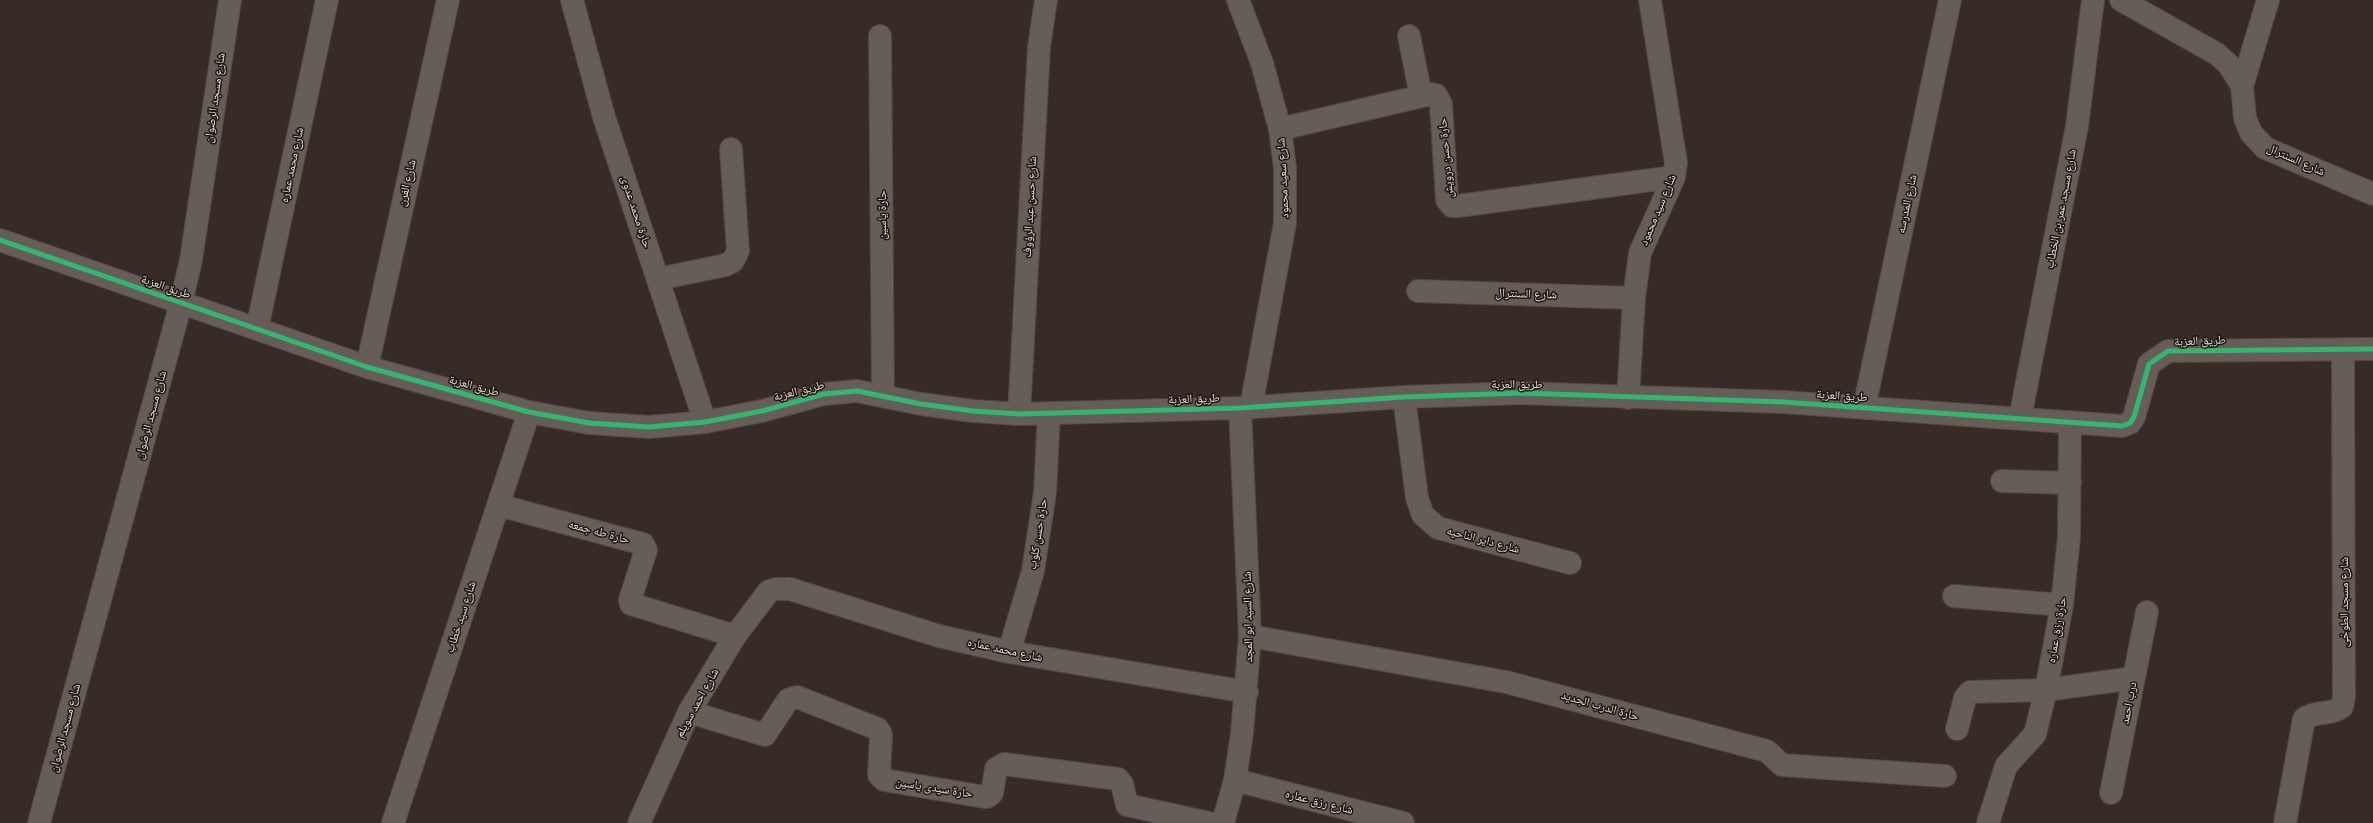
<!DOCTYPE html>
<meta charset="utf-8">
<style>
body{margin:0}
canvas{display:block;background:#362c25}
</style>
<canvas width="2373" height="823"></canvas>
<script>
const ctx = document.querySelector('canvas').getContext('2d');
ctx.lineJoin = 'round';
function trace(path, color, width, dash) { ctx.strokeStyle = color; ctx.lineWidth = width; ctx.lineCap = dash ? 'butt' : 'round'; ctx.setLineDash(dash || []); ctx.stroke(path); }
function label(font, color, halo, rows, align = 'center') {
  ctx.font = font + ' "Roboto Serif","Noto Naskh Arabic",serif'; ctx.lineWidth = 3; ctx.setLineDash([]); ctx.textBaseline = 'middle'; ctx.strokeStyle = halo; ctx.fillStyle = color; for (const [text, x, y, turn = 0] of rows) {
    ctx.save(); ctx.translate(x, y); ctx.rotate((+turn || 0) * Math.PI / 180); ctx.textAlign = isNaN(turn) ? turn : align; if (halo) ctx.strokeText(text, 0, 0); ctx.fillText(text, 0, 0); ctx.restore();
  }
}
const minor = new Path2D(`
 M572,0L604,117L705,422
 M1238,0L1262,63L1280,129L1285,168V223L1251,407
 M2121,0L2217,54L2229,65L2242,86L2245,118L2251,133L2265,148L2373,194
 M880,36L883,395
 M1409,36L1421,96
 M2242,86L2268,0
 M1280,129L1431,94L1436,95L1441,104L1447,200L1452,206H1458L1674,177
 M0,240L367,367L529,412L589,423L649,427L705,422L762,411L824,394L857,391L921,404L973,411L1019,414L1240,408L1404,397L1521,393L1783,402L2122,426L2130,423L2134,417L2149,364L2168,351L2373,349
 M658,279L726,265L733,261L738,251L731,149
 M1418,291L1634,298
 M257,329L327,0
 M367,367L448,0
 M1404,397L1417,498L1423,515L1438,528L1570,563
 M1628,398L1634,298L1640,253L1674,177L1676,163L1650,0
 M1864,408L1950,0
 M1019,414L1039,47L1046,0
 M2020,418L2077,126L2093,0
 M2002,481L2070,483
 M498,505L643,544L646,550L630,600L631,604L735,636
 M1954,596L2062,605
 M1250,636L1506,682L1767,751L1782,765L1945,776
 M1009,652L1033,571L1045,492L1049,413
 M689,712L765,735L788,700L797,697L878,729L881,735L879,775L884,780L985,797L989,796L992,793L996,769L1004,764L1118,779L1122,784L1127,805L1209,823
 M1957,729L1965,698L1970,692L2046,690L2134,678
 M1235,780L1403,823
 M2111,793L2147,612
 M39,823L181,303L191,260L230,0
 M393,823L529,412
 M639,823L689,712L735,636L769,591L776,589H790L939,636L1009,652L1247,692
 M1223,823L1235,780L1242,733L1250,636L1240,408
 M1988,823L2006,766L2035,734L2046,690L2062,605L2069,537L2070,422
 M2285,823L2304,719C2315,710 2330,716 2342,707L2344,697L2343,350`);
const cycleway = new Path2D(`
 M0,240L367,367L529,412L589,423L649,427L705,422L762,411L824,394L857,391L921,404L973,411L1019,414L1240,408L1404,397L1521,393L1783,402L2122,426L2130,423L2134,417L2149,364L2168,351L2373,349`);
const streetNames = [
 ["شارع مسجد الرضوان",215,98,-82],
 ["حارة حسن درويش",1446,158,-95],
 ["شارع السنترال",2296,160,24],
 ["شارع محمد عماره",292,165,-78],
 ["شارع سعيد محمود",1283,178,-93],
 ["شارع الفرن",407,183,-77],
 ["شارع المدرسه",1907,204,-78],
 ["شارع حسن عبد الرؤوف",1030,207,-87],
 ["شارع مسجد عمر بن الخطاب",2061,209,-79],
 ["شارع سيد محمود",1658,210,-67],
 ["حارة محمد عدوى",636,212,72],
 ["حارة ياسين",882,215,-90],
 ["طريق العزبة",166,287,19],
 ["شارع السنترال",1526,294,2],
 ["طريق العزبة",2200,341,-2],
 ["طريق العزبة",1517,384],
 ["طريق العزبة",474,386,15],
 ["طريق العزبة",799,391,-14],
 ["طريق العزبة",1842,396,4],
 ["طريق العزبة",1194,399,-2],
 ["شارع مسجد الرضوان",151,415,-75],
 ["حارة طه جمعه",599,532,15],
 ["حارة حسن كلوب",1038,534,-81],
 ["شارع داير الناحيه",1483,540,15],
 ["شارع مسجد الطوخى",2344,602,-90],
 ["شارع سيد خطاب",461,617,-72],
 ["شارع السيد ابو المجد",1248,617,-91],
 ["حارة رزق عماره",2057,630,-80],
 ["شارع محمد عماره",1005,650,12],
 ["شارع احمد سويلم",697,703,-61],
 ["درب احمد",2129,703,-79],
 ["حارة الدرب الجديد",1600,706,16],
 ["شارع مسجد الرضوان",65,728,-75],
 ["حارة سيدى ياسين",934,788,9],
 ["شارع رزق عماره",1319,802,14]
];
trace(minor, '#524943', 24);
trace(minor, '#665d58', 22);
trace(cycleway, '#33b770', 5);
label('12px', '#ece0d8', '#1d1510', streetNames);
</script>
